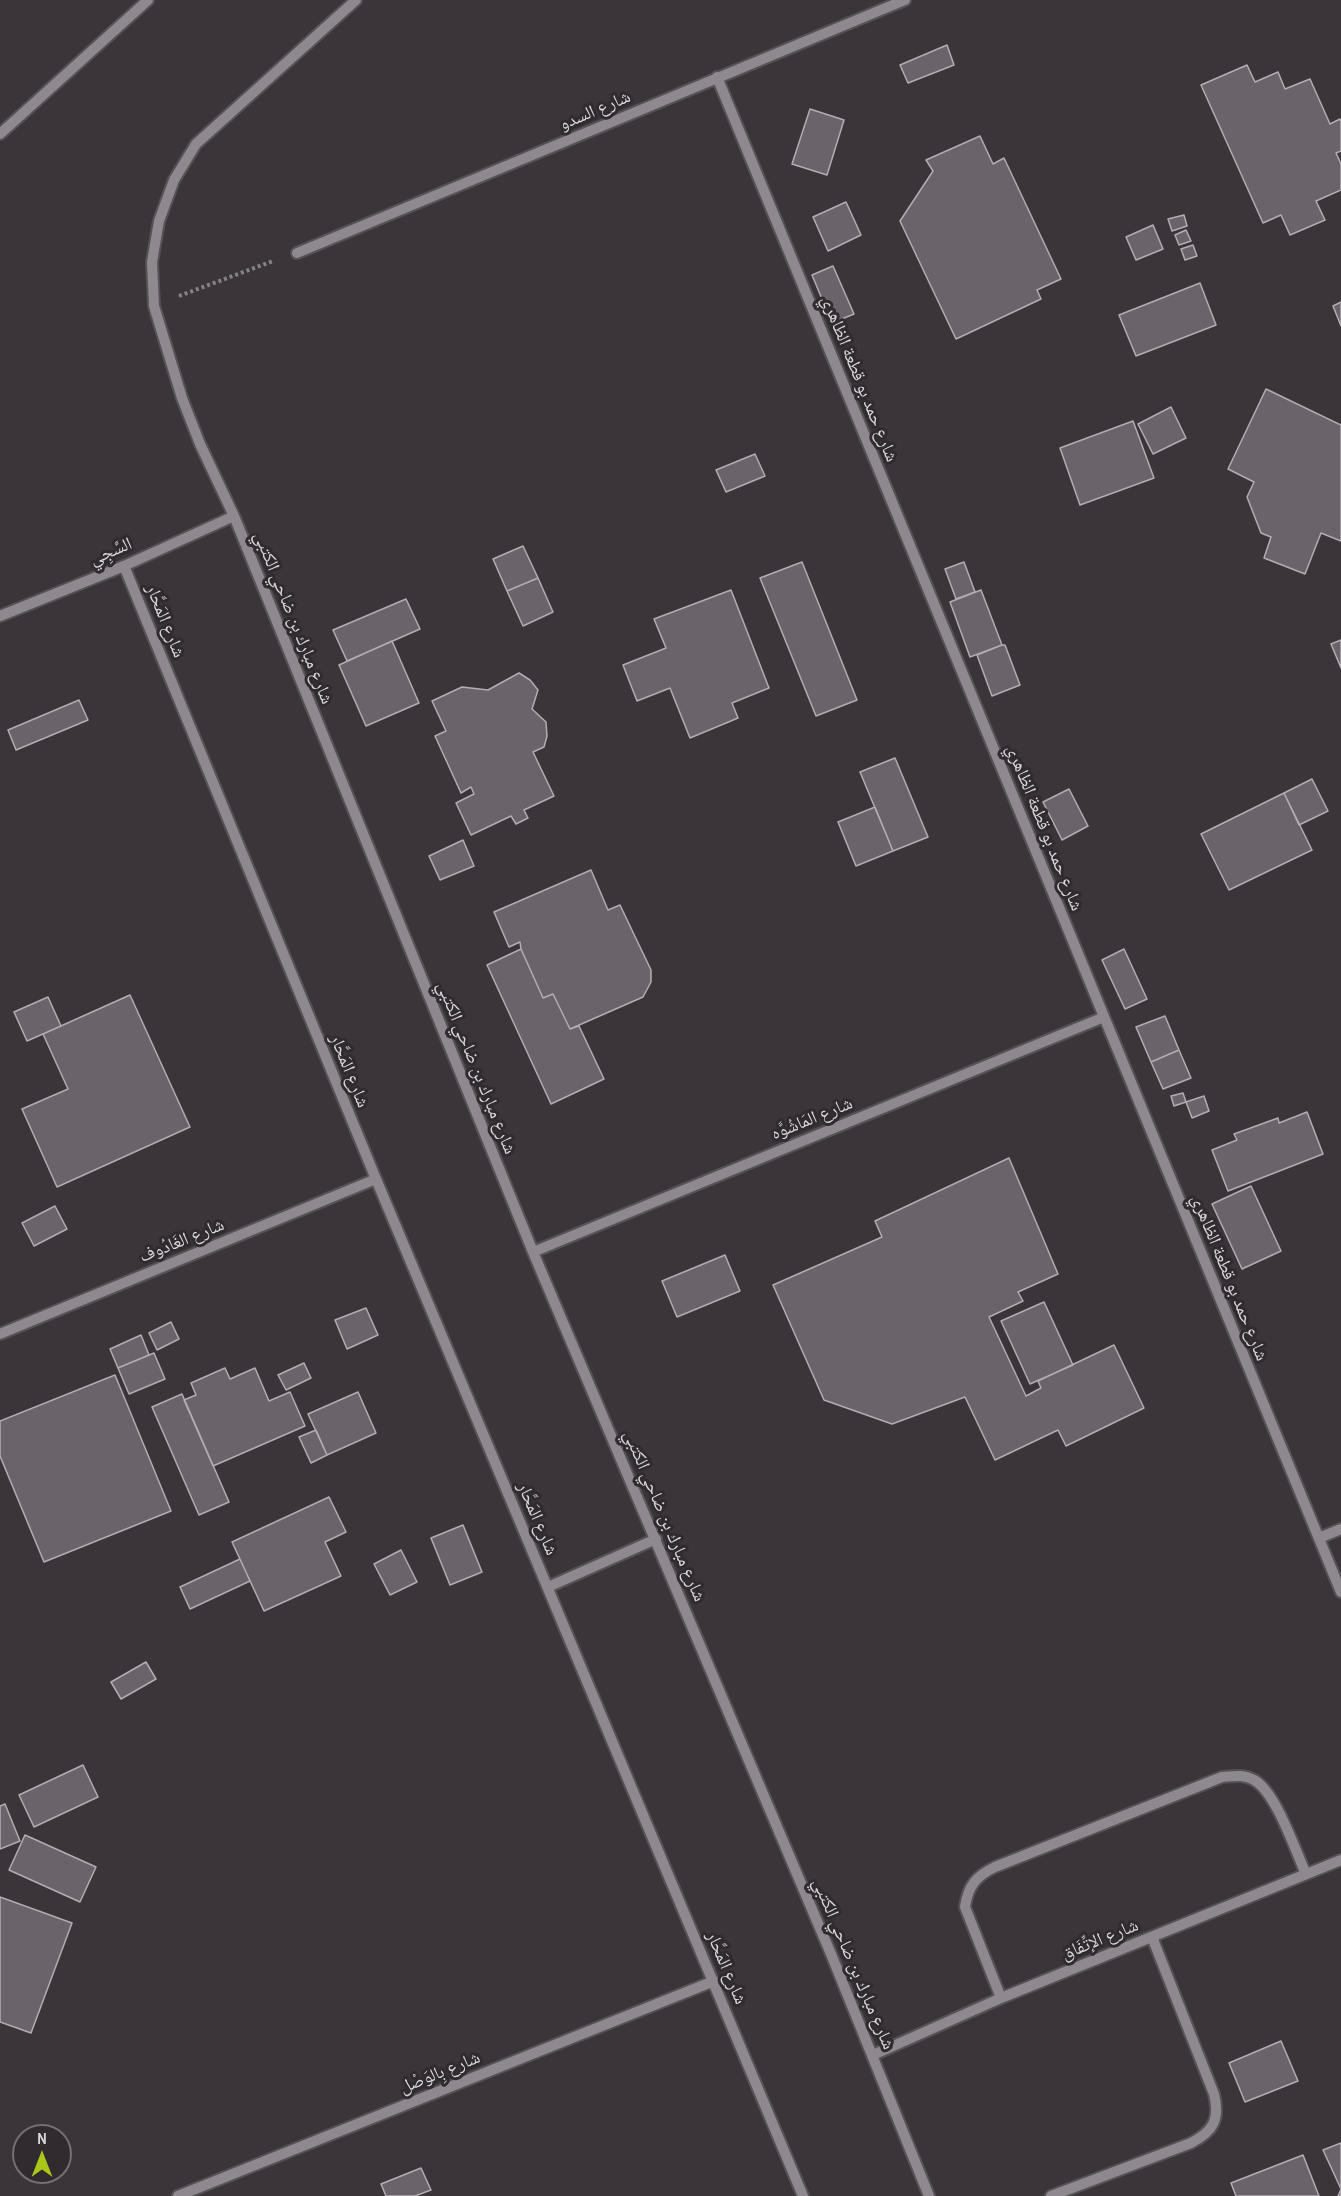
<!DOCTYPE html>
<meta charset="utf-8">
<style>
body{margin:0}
#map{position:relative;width:1341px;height:2196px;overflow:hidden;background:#3b353a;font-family:"Archivo Narrow",sans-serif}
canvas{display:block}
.north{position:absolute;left:12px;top:2124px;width:60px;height:60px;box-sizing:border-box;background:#312b30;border:2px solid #756f74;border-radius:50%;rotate:0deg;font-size:16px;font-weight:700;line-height:24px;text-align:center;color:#dad6d9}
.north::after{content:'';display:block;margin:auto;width:21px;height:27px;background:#aac718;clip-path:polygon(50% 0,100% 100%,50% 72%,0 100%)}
</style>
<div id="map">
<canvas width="1341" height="2196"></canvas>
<div class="north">N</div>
</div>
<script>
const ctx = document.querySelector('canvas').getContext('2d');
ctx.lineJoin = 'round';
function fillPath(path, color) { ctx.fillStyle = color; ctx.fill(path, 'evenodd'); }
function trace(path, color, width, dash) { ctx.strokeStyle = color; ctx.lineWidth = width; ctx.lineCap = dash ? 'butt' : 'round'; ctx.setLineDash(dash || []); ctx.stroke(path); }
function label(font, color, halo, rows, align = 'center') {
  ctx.font = font + ' "Archivo Narrow","Noto Naskh Arabic",sans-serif'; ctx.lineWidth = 6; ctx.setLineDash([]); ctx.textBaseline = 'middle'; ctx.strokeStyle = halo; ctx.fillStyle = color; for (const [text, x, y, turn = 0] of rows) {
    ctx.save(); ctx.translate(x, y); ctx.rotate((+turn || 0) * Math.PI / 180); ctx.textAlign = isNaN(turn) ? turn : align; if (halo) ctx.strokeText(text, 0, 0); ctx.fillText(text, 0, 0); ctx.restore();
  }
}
const building = new Path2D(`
 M947,45L954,65L908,83L900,65Z
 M1247,65L1255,82L1278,72L1285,89L1310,79L1330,124L1340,119L1341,122V151L1336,153L1341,164V190L1316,201L1325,220L1290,235L1281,215L1263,223L1201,85Z
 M810,109L844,120L827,175L792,164Z
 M980,136L993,164L1004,158L1061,279L1037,290L1041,299L956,339L900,221L933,171L926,160Z
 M846,202L861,235L828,251L813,217Z
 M1184,215L1187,226L1172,231L1168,219Z
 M1153,225L1163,249L1136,260L1126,237Z
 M1186,230L1191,241L1179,245L1175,235Z
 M1193,245L1197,256L1185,260L1181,249Z
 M833,266L854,314L832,323L812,275Z
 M1200,283L1216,325L1136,356L1119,315Z
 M1341,302V326L1333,306Z
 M1266,389L1341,425V541L1321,533L1305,574L1264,558L1271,537L1261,533L1247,497L1254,482L1228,469Z
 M1171,407L1186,438L1153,454L1138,424Z
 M1133,421L1154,478L1080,505L1060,448Z
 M755,454L765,476L726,492L716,470Z
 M523,546L538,578L507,591L493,559Z
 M802,562L857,700L816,716L760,578Z
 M964,562L975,592L956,599L945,569Z
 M538,578L553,612L523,626L507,591Z
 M731,590L769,688L732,703L738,718L690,738L670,688L637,701L623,665L666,648L654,619Z
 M981,590L1002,645L970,657L950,602Z
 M406,599L420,629L347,661L333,630Z
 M1341,640V668L1331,644Z
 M392,641L419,703L366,726L339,665Z
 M1002,645H1005L1020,685L992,696L977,655Z
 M519,673L530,680L538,690L532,709L546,722L547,736L544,747L533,752L554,796L524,810L528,818L516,824L511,816L471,835L456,803L474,794L471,787L461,793L435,736L446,731L432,701L462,687L488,690Z
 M79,700L88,720L16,750L8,730Z
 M895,758L928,837L893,851L860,772Z
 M1312,779L1328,811L1299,825L1284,793Z
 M1069,789L1088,826L1062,840L1043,802Z
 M1284,793L1312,850L1229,890L1201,834Z
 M875,807L893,851L856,866L838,822Z
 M463,840L474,866L440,880L429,856Z
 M591,870L608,910L620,905L651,970V982L643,997L570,1029L553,994L543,998L521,949L520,942L509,947L494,912Z
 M521,949L543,998L553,994L570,1029L579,1026L604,1079L551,1104L487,965Z
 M1124,949L1147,999L1125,1009L1102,960Z
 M130,995L190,1127L57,1187L22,1109L68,1089L43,1034Z
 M48,997L61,1026L27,1041L14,1012Z
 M1165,1016L1179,1050L1151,1062L1136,1027Z
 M1179,1050L1191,1078L1163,1089L1151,1062Z
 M1183,1093L1186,1102L1174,1106L1171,1096Z
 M1204,1096L1209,1111L1192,1118L1186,1102Z
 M1307,1112L1323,1154L1228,1191L1212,1150L1237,1140L1234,1134L1278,1118L1279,1123Z
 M1009,1158L1058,1274L1018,1292L1023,1301L989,1317L1026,1396L1041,1388L1038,1381L1114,1345L1144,1408L1066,1446L1058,1430L995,1460L965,1397L892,1424L824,1400L773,1285L882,1237L875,1221Z
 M1251,1186L1281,1251L1242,1269L1212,1204Z
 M55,1206L67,1229L34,1246L22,1223Z
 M725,1255L740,1291L677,1317L662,1281Z
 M1044,1302L1073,1365L1030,1384L1001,1321Z
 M366,1308L378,1335L347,1349L335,1320Z
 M171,1322L179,1339L157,1350L149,1333Z
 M141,1335L149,1355L118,1368L110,1349Z
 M154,1353L165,1379L129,1394L118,1368Z
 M304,1363L311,1378L286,1390L278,1375Z
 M225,1368L230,1379L255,1368L269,1401L290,1392L305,1426L213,1466L184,1400L196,1395L191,1383Z
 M115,1375L171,1511L44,1562L0,1456V1421Z
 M358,1392L376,1433L327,1455L308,1414Z
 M182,1394L229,1502L199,1515L152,1407Z
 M316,1430L327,1455L311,1463L299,1437Z
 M329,1497L346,1532L325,1542L341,1576L264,1611L232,1542Z
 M463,1525L482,1572L450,1585L431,1538Z
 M401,1550L417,1582L390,1595L374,1564Z
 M240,1559L250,1581L190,1609L180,1587Z
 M146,1662L156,1679L121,1699L111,1682Z
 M83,1765L98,1797L34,1827L19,1795Z
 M5,1804L20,1841L0,1849V1806Z
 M25,1835L96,1867L80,1902L9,1870Z
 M0,1897L72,1923L31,2033L0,2022Z
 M1281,2041L1298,2081L1245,2102L1229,2063Z
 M1341,2143V2196H1338L1341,2189L1323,2150Z
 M1303,2155L1319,2196H1236L1231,2183Z
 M421,2168L431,2190L415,2196H386L381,2184Z`);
const path = new Path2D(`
 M179,296L273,261`);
const minor = new Path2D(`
 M356,0L196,144L174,180L159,221L152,262L154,306L182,398L200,444L234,516L533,1252L831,1954L929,2196
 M717,77L1341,1592
 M0,134L148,0
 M297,253L905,0
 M124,566L376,1179L803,2196
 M0,616L124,566L234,516
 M533,1252L1104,1017
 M0,1334L376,1179
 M1319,1538L1341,1529
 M548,1587L656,1539
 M1001,1998L965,1907C968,1886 976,1876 995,1867L1222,1777C1233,1776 1244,1774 1254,1780C1276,1792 1295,1850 1306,1874
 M873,2055L1001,1998L1341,1860
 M178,2196L714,1981
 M1051,2196L1191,2143C1214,2131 1220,2119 1214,2094L1152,1937`);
const streetNames = [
 ["شارع السدو",595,111,-23],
 ["شارع حمد بو قطعة الظاهري",859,379,68],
 ["السَّجِي",111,552,-23],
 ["شارع مبارك بن ضاحي الكتبي",293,618,68],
 ["شارع المَحَّار",165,621,68],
 ["شارع حمد بو قطعة الظاهري",1044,828,68],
 ["شارع مبارك بن ضاحي الكتبي",476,1068,68],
 ["شارع المَحَّار",349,1071,68],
 ["شارع المَاشُوَّه",812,1119,-22],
 ["شارع الغَادُوف",182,1241,-22],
 ["شارع حمد بو قطعة الظاهري",1229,1278,68],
 ["شارع مبارك بن ضاحي الكتبي",664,1516,67],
 ["شارع المَحَّار",537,1519,67],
 ["شارع الإتِّفَاق",1100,1940,-22],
 ["شارع مبارك بن ضاحي الكتبي",853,1964,67],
 ["شارع المَحَّار",726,1968,67],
 ["شارع بِالوَصْل",440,2073,-22]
];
fillPath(building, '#6a646a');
trace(building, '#b4acb3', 1.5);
trace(minor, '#565155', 14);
trace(path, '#878286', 4, [3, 3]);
trace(minor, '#8f888e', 10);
label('18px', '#dad6d9', '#312b30', streetNames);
</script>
